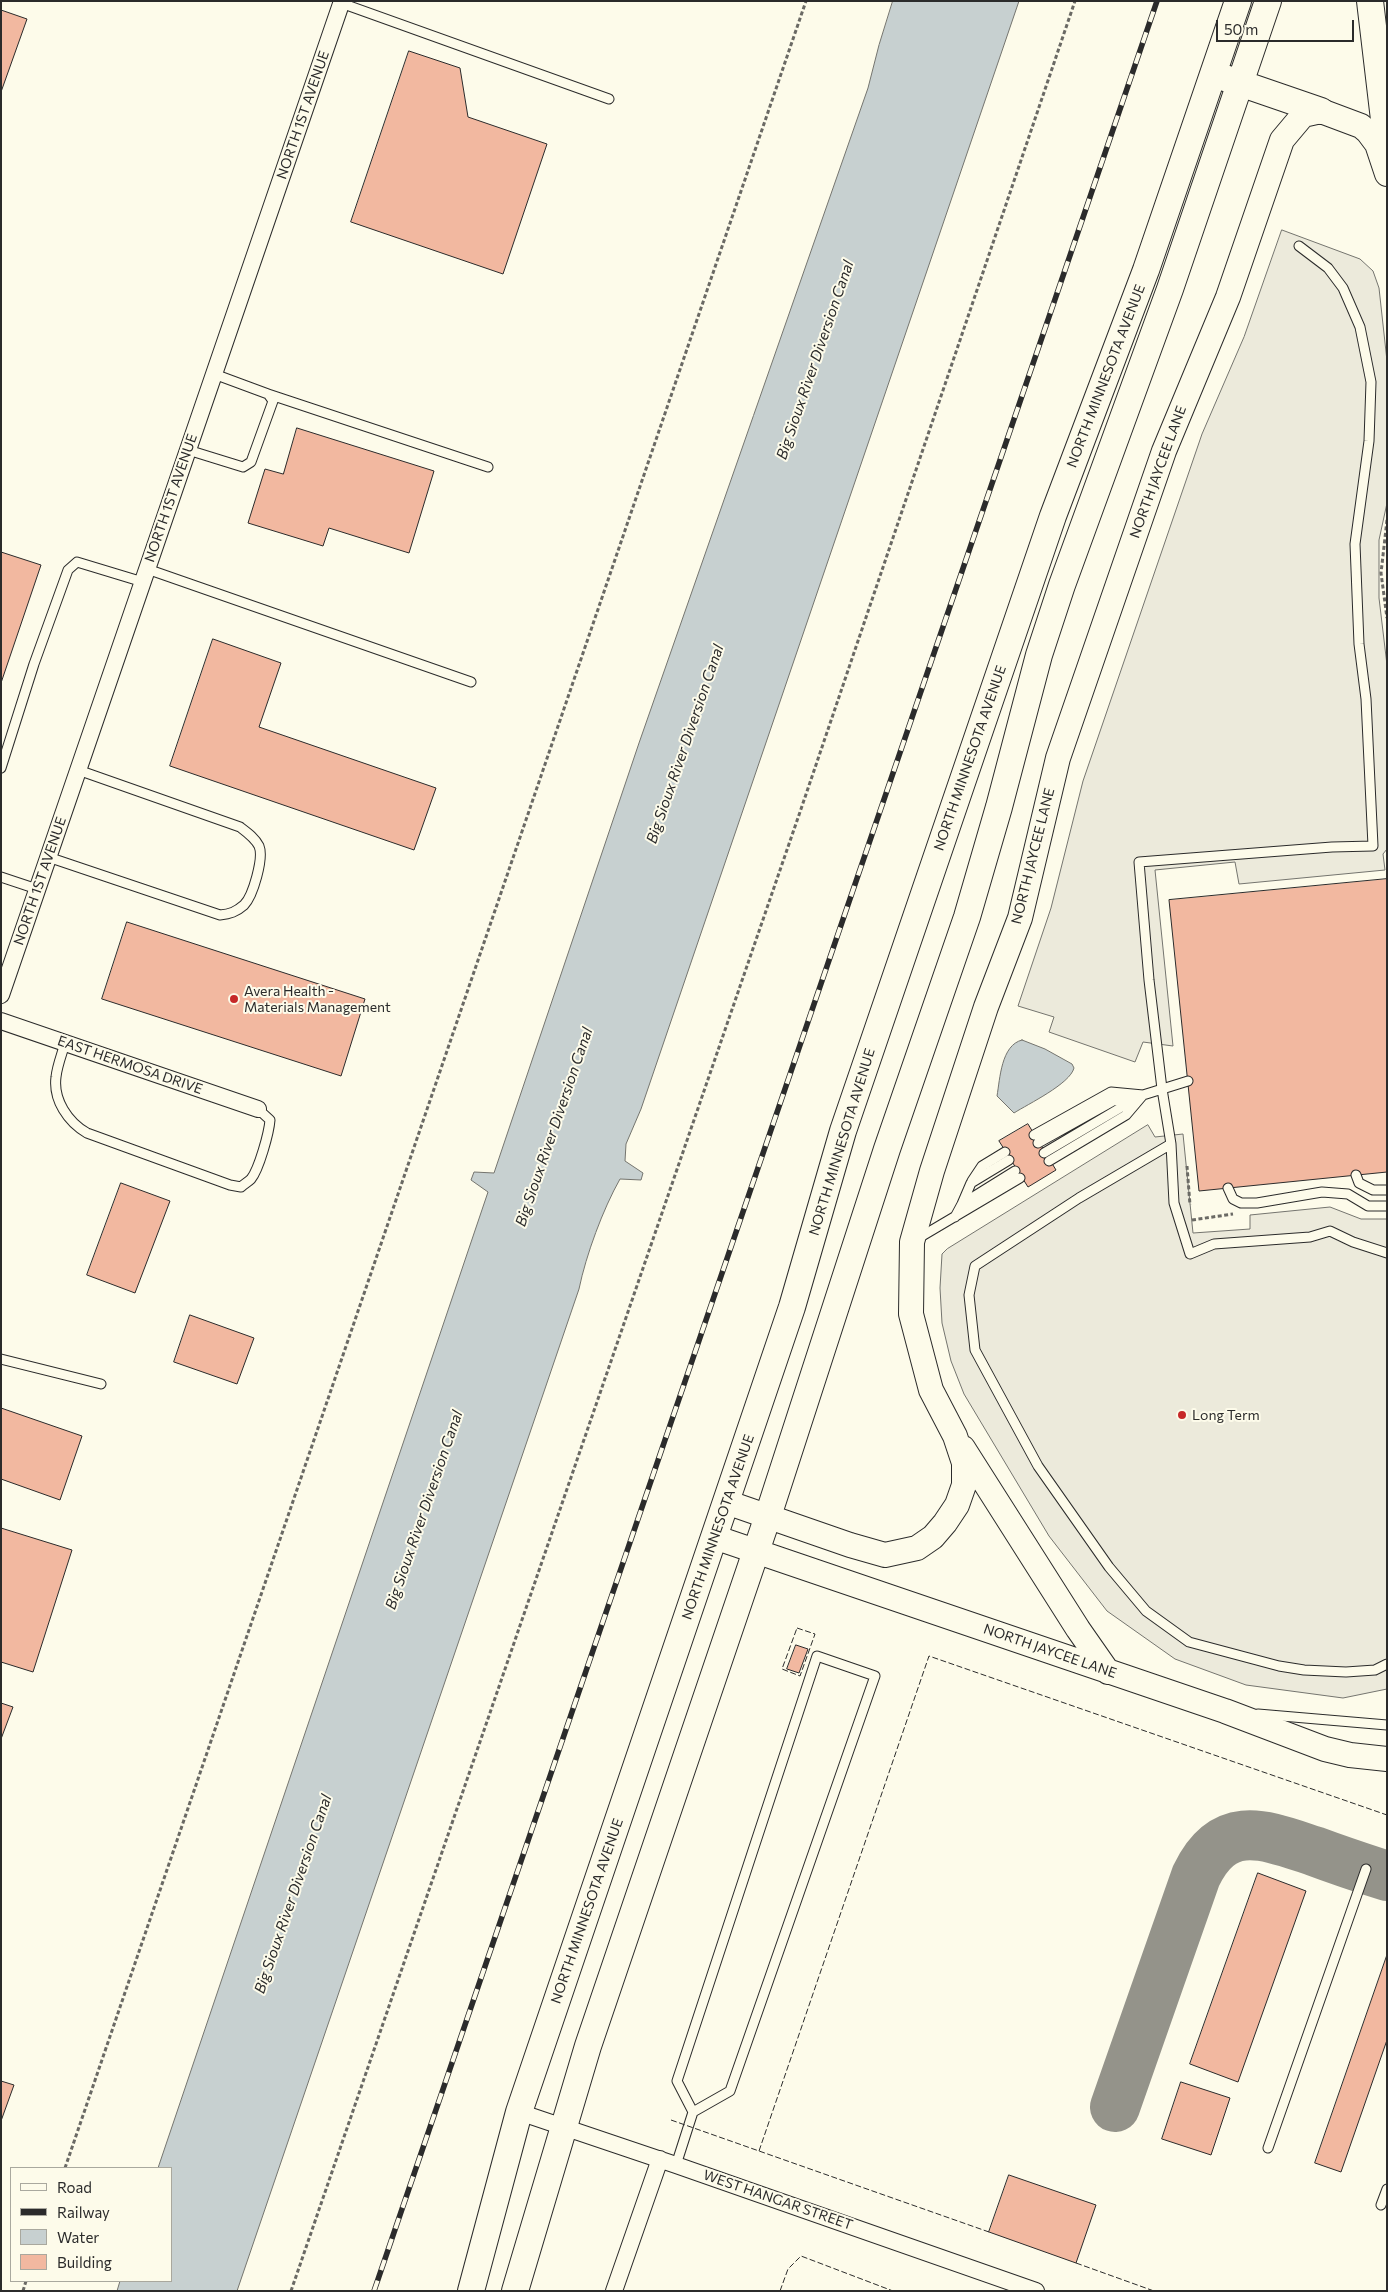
<!DOCTYPE html>
<style>
body{margin:0}
#map{position:relative;width:1388px;height:2292px;overflow:hidden;background:#fdfbea;font-family:Commissioner,sans-serif}
canvas{display:block}
.frame{position:absolute;inset:0;border:2px solid #2b2b2b;pointer-events:none}
.legend{position:absolute;left:10px;top:2167px;width:162px;height:115px;box-sizing:border-box;background:#fdfbea;border:1px solid #a9a89e;margin:0;padding:6px 9px;list-style:none;font-size:15px;color:#2b2b2b}
.legend li{display:flex;align-items:center;gap:10px;height:25px}
.legend b{width:25px;border:1px solid #a9a89e}
.scale{position:absolute;left:1216px;top:20px;width:138px;height:22px;box-sizing:border-box;border:2px solid #2b2b2b;border-top:0;padding-left:6px;font-size:15px;line-height:18px;white-space:nowrap;color:#2b2b2b;-webkit-text-stroke:4px #fdfbea;paint-order:stroke}
</style>
<div id="map">
<canvas width="1388" height="2292"></canvas>
<div class="frame"></div>
<ul class="legend">
<li><b style="height:6px;background:#fdfbea"></b>Road</li>
<li><b style="height:6px;background:#2b2b2b"></b>Railway</li>
<li><b style="height:14px;background:#c7d0d0"></b>Water</li>
<li><b style="height:14px;background:#f2b8a0"></b>Building</li>
</ul>
<div class="scale">50 m</div>
</div>
<script>
const ctx = document.querySelector('canvas').getContext('2d');
ctx.lineJoin = 'round';
function fillPath(path, color) { ctx.fillStyle = color; ctx.fill(path, 'evenodd'); }
function trace(path, color, width, dash) { ctx.strokeStyle = color; ctx.lineWidth = width; ctx.lineCap = dash ? 'butt' : 'round'; ctx.setLineDash(dash || []); ctx.stroke(path); }
function label(font, color, halo, rows, align = 'center') {
  ctx.font = font + ' Commissioner,sans-serif'; ctx.lineWidth = 4; ctx.setLineDash([]); ctx.textBaseline = 'middle'; ctx.strokeStyle = halo; ctx.fillStyle = color; for (const [text, x, y, turn = 0] of rows) {
    ctx.save(); ctx.translate(x, y); ctx.rotate((+turn || 0) * Math.PI / 180); ctx.textAlign = isNaN(turn) ? turn : align; if (halo) ctx.strokeText(text, 0, 0); ctx.fillText(text, 0, 0); ctx.restore();
  }
}
const parking = new Path2D(`
 M1282,230L1360,259L1373,271L1379,288L1387,361V503L1379,540V598L1387,665V849L1383,854L1385,870L1239,884L1235,862L1155,870L1173,1046L1143,1042L1135,1062L1049,1032L1054,1017L1018,1006L1051,908L1083,781L1202,434L1244,337Z
 M1148,1125L1155,1137L1183,1134L1193,1233L1250,1229V1215L1330,1207L1361,1219H1387V1689L1343,1698L1246,1685L1175,1659L1107,1611L1049,1536L964,1394L951,1361L942,1323L940,1288L942,1254L947,1249Z`);
const water = new Path2D(`
 M893,1H1019L641,1109L626,1144L625,1161L643,1173L641,1180L620,1179C603,1209 586,1255 579,1289L237,2291H117L120,2281H171V2168H158L488,1192L471,1180L474,1172L494,1173L639,743L868,88L879,45Z
 M1022,1040L1045,1049L1072,1064L1074,1068C1070,1084 1028,1104 1014,1113L997,1096C1000,1079 1001,1045 1022,1040Z`);
const taxiway = new Path2D(`
 M1115,2107L1196,1876C1224,1817 1265,1835 1314,1851C1338,1860 1362,1868 1387,1876`);
const building = new Path2D(`
 M1,10L27,19L1,92Z
 M409,51L460,68L468,117L547,144L503,274L351,222Z
 M297,428L434,471L409,553L329,528L323,546L248,523L265,469L283,474Z
 M1,552L41,565L1,683Z
 M213,639L281,663L259,727L436,788L414,850L170,766Z
 M1387,879V1172L1199,1191L1169,900Z
 M127,922L365,999L341,1076L102,999Z
 M1028,1124L1056,1170L1028,1187L999,1141Z
 M121,1183L170,1201L135,1293L87,1275Z
 M190,1315L254,1338L237,1384L174,1362Z
 M1,1408L82,1436L60,1500L1,1479Z
 M1,1528L72,1550L33,1672L1,1662Z
 M796,1645L808,1649L799,1673L787,1669Z
 M1,1703L13,1707L1,1739Z
 M1258,1873L1306,1891L1238,2082L1190,2064Z
 M1387,1955V2040L1341,2172L1315,2163Z
 M1,2081L14,2085L1,2121Z
 M1181,2082L1230,2098L1211,2155L1162,2139Z
 M1009,2175L1096,2205L1076,2263L989,2232Z`);
const path = new Path2D(`
 M1387,520L1381,573L1387,618
 M1187,1166L1190,1205
 M1192,1220L1233,1214
 M65,2168L806,1
 M23,2291L26,2281
 M291,2291L800,812L1075,1`);
const lane = new Path2D(`
 M341,3L609,99
 M1299,246L1328,268L1343,288L1360,327L1371,382L1369,441L1355,544L1359,644L1366,699L1373,846L1332,847L1139,862L1149,980L1162,1089L1171,1144L1174,1203L1190,1254L1214,1244L1310,1237L1330,1231L1353,1242L1387,1253
 M268,394L488,467
 M188,450L243,467L251,462L273,401L268,394L214,374
 M147,569L471,682
 M1,768L34,664L68,570L77,562L143,582
 M48,857L220,915C230,914 236,912 244,905C253,896 264,858 259,846C255,838 248,833 240,827L78,770
 M1,877L37,889
 M65,1043C62,1054 57,1066 56,1077C53,1100 68,1122 87,1133L230,1185L241,1187C244,1184 248,1182 251,1179C259,1169 269,1133 270,1120L258,1109
 M1034,1135L1111,1092L1143,1095
 M1038,1143L1113,1101L1133,1097
 M1171,1144L1079,1198L975,1266L969,1295L975,1350L1038,1466L1109,1567L1146,1611L1189,1642L1279,1666L1304,1670L1346,1672L1375,1670L1387,1664
 M1044,1153L1137,1098
 M1049,1161L1126,1115L1143,1095L1188,1081
 M1356,1175L1359,1183L1373,1190H1387
 M972,1181L982,1166L1005,1152
 M1228,1188L1233,1199L1241,1203H1257L1322,1192L1348,1194L1368,1206H1387
 M962,1204L971,1183L1009,1160
 M955,1217L962,1204L1015,1171
 M917,1239L1020,1178
 M1,1359L101,1384
 M1258,1714L1387,1725
 M1268,2148L1366,1869
 M676,2165L693,2112L677,2081L817,1656L875,1676L730,2091L693,2112
 M1381,2205L1387,2189`);
const street = new Path2D(`
 M1,995L342,1
 M1,1021L258,1109
 M519,2112L676,2165L1036,2291
 M614,2291L660,2159`);
const secondary = new Path2D(`
 M963,1448L1078,1629L1108,1672
 M726,1502L850,1545L885,1555L917,1548L933,1537L945,1523L957,1505L964,1485V1463L955,1436L931,1390L911,1314L912,1242L932,1171L986,1007L1020,918L1058,758L1164,451L1228,297L1282,140L1303,115L1321,111L1361,126L1368,132L1377,144L1387,174
 M714,1537L1225,1711L1325,1749L1350,1755L1387,1759`);
const primary = new Path2D(`
 M1370,1L1387,145
 M1225,78L1321,111
 M471,2291L519,2112L792,1307L843,1131L1053,516L1146,270L1238,1
 M515,2291L588,2046L768,1516L887,1149L967,917L999,807L1039,655L1062,585L1170,289L1268,1`);
const rail = new Path2D(`
 M374,2291L1157,1`);
const fence = new Path2D(`
 M797,1628L815,1634L800,1676L782,1669Z
 M671,2120L989,2232
 M759,2151L929,1656L1387,1815
 M1076,2263L1154,2291
 M780,2291L788,2269L801,2256L893,2291`);
const markers = [
 [234,999,5,"#c62828"],
 [1182,1415,5,"#c62828"]
];
const streetNames = [
 ["NORTH 1ST AVENUE",303,115,-71],
 ["NORTH MINNESOTA AVENUE",1106,376,-69],
 ["NORTH JAYCEE LANE",1158,472,-70],
 ["NORTH 1ST AVENUE",171,498,-71],
 ["NORTH MINNESOTA AVENUE",970,758,-71],
 ["NORTH JAYCEE LANE",1033,856,-76],
 ["NORTH 1ST AVENUE",40,881,-71],
 ["EAST HERMOSA DRIVE",130,1065,19],
 ["NORTH MINNESOTA AVENUE",842,1142,-73],
 ["NORTH MINNESOTA AVENUE",718,1527,-71],
 ["NORTH JAYCEE LANE",1050,1651,19],
 ["NORTH MINNESOTA AVENUE",587,1911,-71],
 ["WEST HANGAR STREET",778,2200,19]
];
const poiNames = [
 ["Avera Health -",244,991],
 ["Materials Management",244,1007],
 ["Long Term",1192,1415]
];
const waterNames = [
 ["Big Sioux River Diversion Canal",815,360,-71],
 ["Big Sioux River Diversion Canal",685,744,-71],
 ["Big Sioux River Diversion Canal",554,1127,-71],
 ["Big Sioux River Diversion Canal",424,1510,-71],
 ["Big Sioux River Diversion Canal",293,1894,-71]
];
fillPath(parking, '#eceadb');
trace(parking, '#74746e', 1);
fillPath(water, '#c7d0d0');
trace(water, '#74746e', 1);
trace(taxiway, '#94938a', 50);
fillPath(building, '#f2b8a0');
trace(building, '#2b2b2b', 1);
trace(lane, '#2b2b2b', 11);
trace(street, '#2b2b2b', 18);
trace(secondary, '#2b2b2b', 26);
trace(primary, '#2b2b2b', 28);
trace(path, '#6a6964', 3, [4, 2.5]);
trace(lane, '#fdfbea', 9);
trace(street, '#fdfbea', 16);
trace(secondary, '#fdfbea', 24);
trace(primary, '#fdfbea', 26);
trace(rail, '#2b2b2b', 5.5);
trace(rail, '#fdfbea', 4, [11]);
trace(fence, '#2b2b2b', 1, [6, 2.5]);
for (const [x, y, r, color] of markers) { const dot = new Path2D(); dot.arc(x, y, r, 0, 2 * Math.PI); ctx.fillStyle = color; ctx.fill(dot); trace(dot, '#fdfbea', 2); }
label('14px', '#2b2b2b', '#fdfbea', streetNames);
label('14px', '#2b2b2b', '#fdfbea', poiNames, 'left');
label('italic 15px', '#2b2b2b', '#fdfbea', waterNames);
</script>
